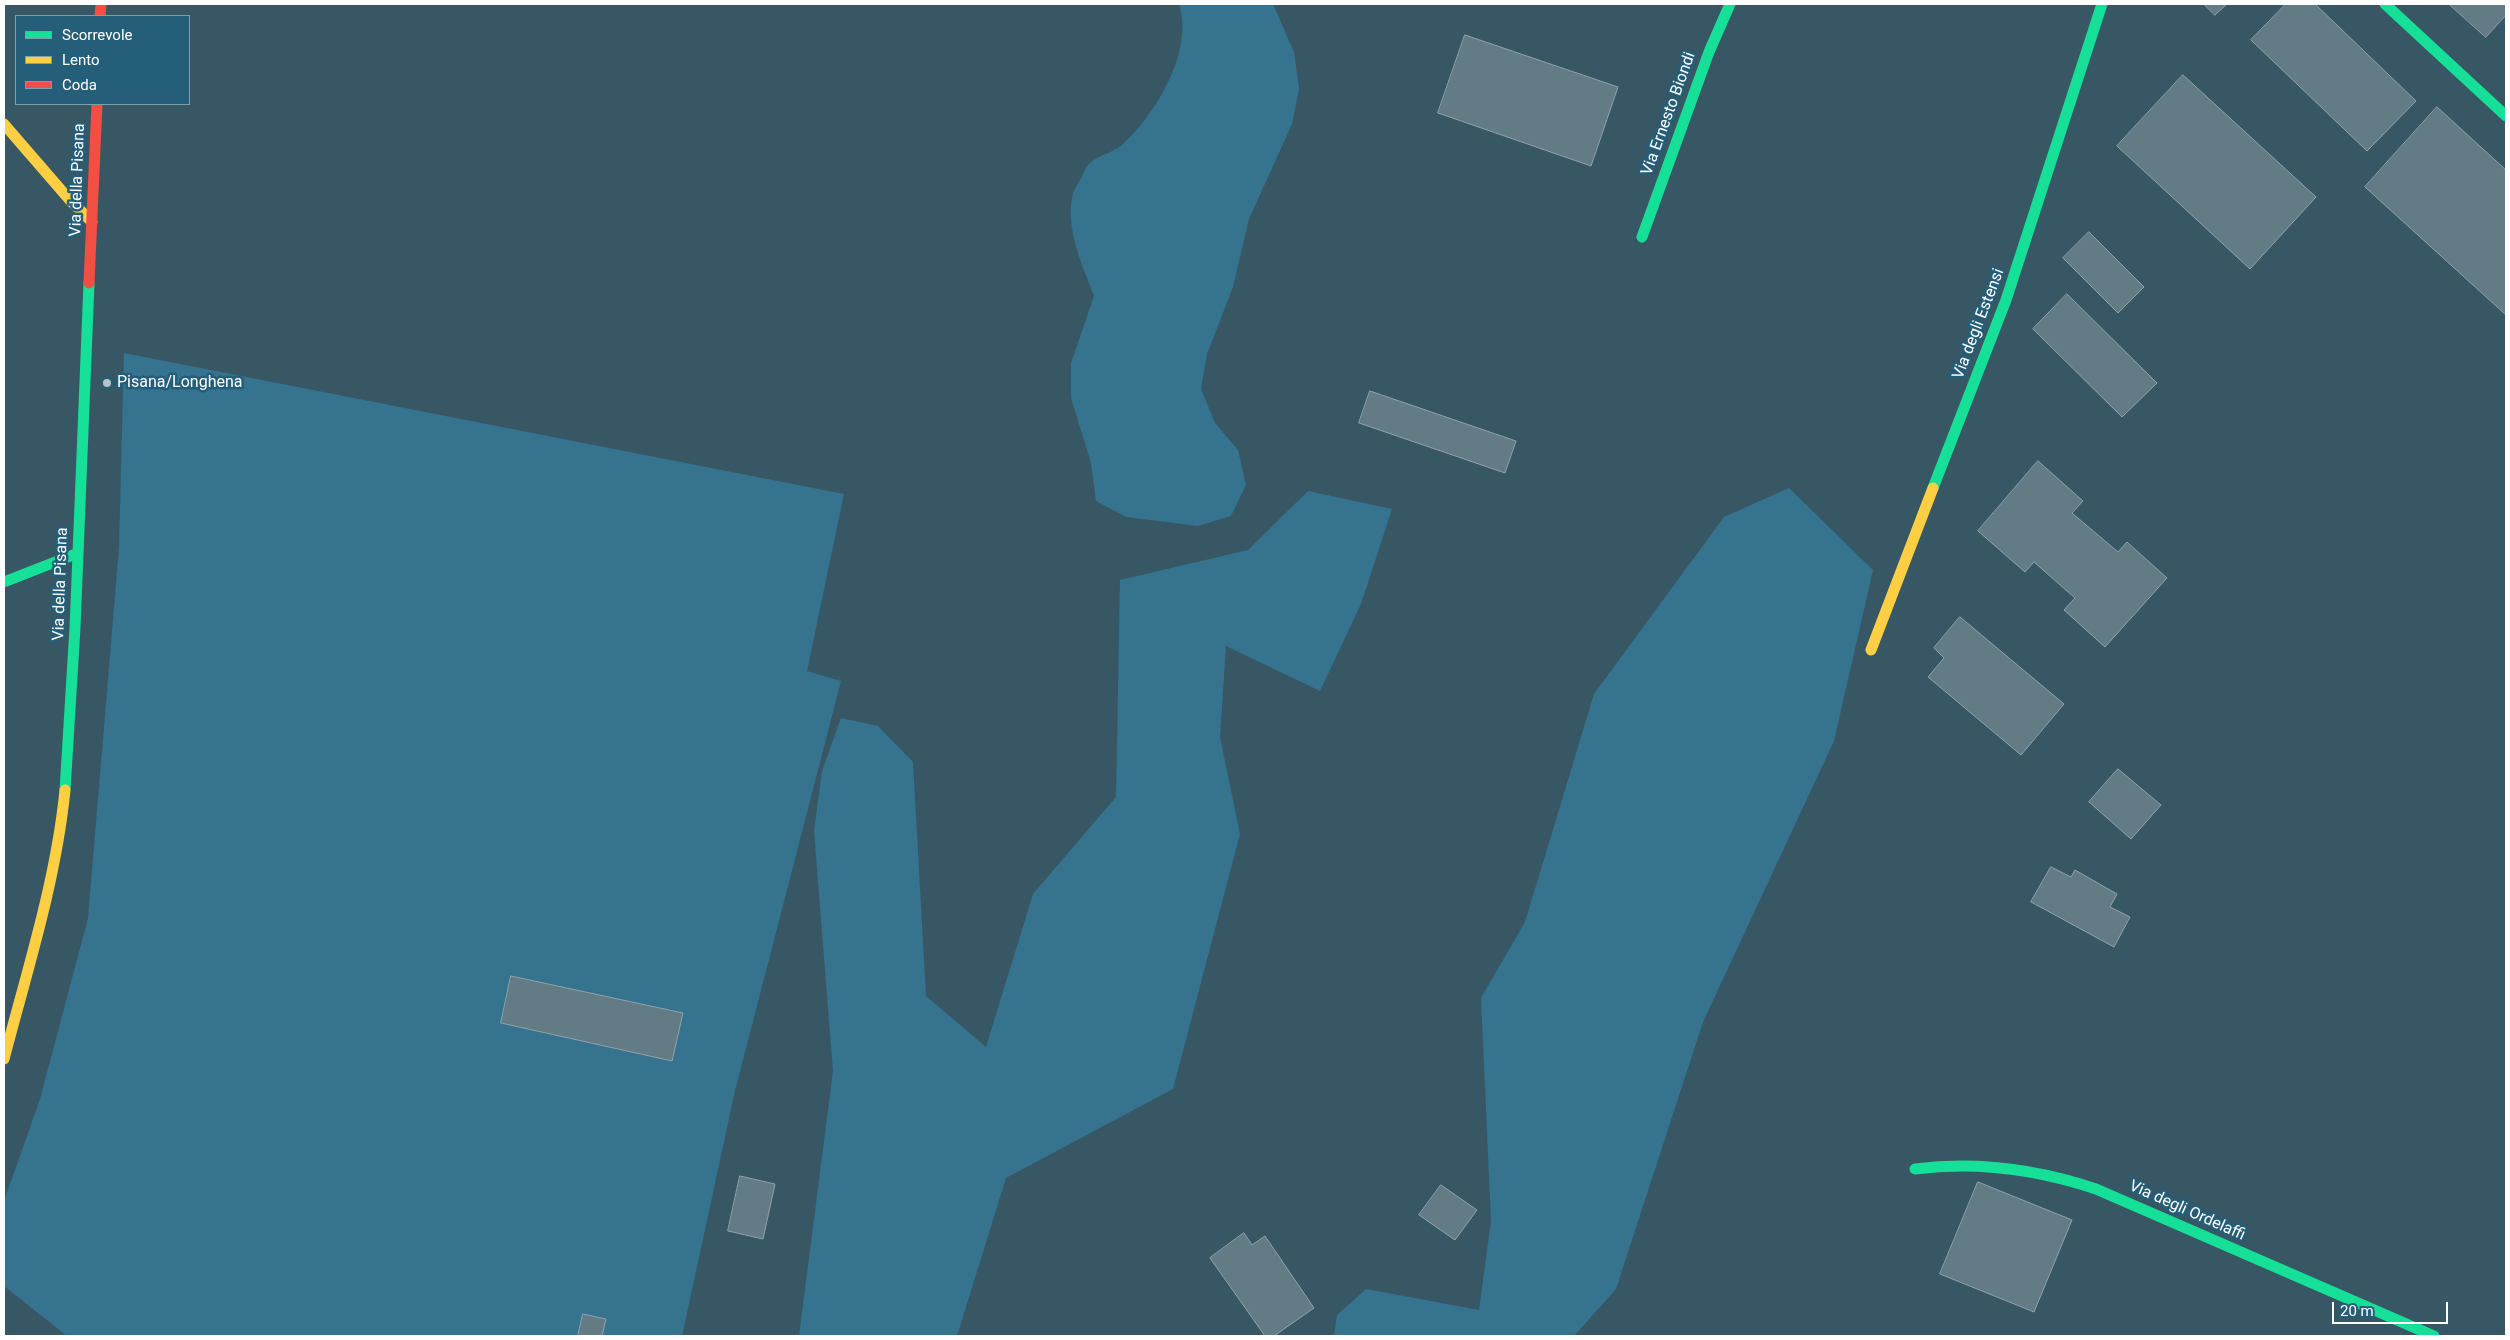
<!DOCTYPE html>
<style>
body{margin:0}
#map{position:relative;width:2510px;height:1340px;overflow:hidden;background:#385765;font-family:Roboto,sans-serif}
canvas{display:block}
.frame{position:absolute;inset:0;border:5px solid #fff;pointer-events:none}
.legend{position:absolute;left:15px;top:15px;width:175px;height:90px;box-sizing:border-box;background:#245e79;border:1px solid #7c9eaf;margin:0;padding:6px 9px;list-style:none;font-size:15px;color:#fff}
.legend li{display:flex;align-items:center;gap:10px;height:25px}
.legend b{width:25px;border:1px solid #7c9eaf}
.scale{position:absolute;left:2332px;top:1302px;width:116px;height:22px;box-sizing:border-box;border:2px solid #fff;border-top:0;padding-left:6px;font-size:15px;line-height:18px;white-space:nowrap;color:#fff;-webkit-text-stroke:4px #245e79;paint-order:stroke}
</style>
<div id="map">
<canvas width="2510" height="1340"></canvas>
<div class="frame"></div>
<ul class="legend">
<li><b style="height:6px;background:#16e098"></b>Scorrevole</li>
<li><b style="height:6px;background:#ffcf43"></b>Lento</li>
<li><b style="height:6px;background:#f24e42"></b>Coda</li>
</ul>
<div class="scale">20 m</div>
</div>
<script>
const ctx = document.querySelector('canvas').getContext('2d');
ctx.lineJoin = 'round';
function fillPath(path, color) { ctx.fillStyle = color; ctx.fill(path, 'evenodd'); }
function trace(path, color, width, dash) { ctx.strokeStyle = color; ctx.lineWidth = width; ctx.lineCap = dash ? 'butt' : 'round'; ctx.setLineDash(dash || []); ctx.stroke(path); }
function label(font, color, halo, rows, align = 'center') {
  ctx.font = font + ' Roboto,sans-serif'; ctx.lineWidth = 5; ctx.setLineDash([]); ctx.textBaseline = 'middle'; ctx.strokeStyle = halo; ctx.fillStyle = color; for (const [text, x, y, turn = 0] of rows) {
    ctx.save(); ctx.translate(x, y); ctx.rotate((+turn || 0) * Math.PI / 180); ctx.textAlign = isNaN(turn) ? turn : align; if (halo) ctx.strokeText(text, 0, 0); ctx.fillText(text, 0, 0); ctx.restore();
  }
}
const green = new Path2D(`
 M1179,4H1273L1294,52L1299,89L1292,124L1249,219L1233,287L1207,354L1201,389L1215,423L1238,450L1246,485L1231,516L1198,526L1126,517L1096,501L1091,463L1071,398V363L1094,296C1083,267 1064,226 1073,194C1074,189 1078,184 1080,180C1083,175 1085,168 1089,164C1097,155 1113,153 1122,145C1156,114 1194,51 1179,4Z
 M124,353L844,494L807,671L841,681L735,1091L682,1336H67L4,1286V1201L40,1099L88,918L119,548Z
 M1789,488L1873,570L1834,741L1703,1022L1616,1289L1574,1336H1334L1337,1315L1366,1289L1479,1310L1491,1221L1481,998L1525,922L1594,694L1724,517Z
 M1308,491L1392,509L1361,604L1320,691L1226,646L1220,737L1240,834L1173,1089L1006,1178L957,1336H799L833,1071L814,831L822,771L841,718L878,726L913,762L926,996L986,1047L1033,894L1116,797L1120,580L1248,550Z`);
const building = new Path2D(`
 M2204,4H2227L2215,15Z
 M2286,4H2315L2416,101L2367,151L2251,40Z
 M2449,4H2506V15L2486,37Z
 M1465,35L1618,87L1591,166L1438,113Z
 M2183,75L2316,197L2250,269L2117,146Z
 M2437,107L2506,170V315L2365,187Z
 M2089,232L2144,287L2118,313L2063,258Z
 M2067,294L2157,383L2122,417L2033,329Z
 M1370,391L1516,441L1505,473L1359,423Z
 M2038,461L2083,501L2072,513L2118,552L2127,542L2167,578L2105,647L2064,610L2075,598L2034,562L2025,572L1978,531Z
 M1960,617L2064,704L2021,755L1928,677L1944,658L1934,648Z
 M2118,769L2161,805L2131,839L2089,802Z
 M2051,867L2071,877L2075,870L2117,894L2110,907L2130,917L2114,947L2031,902Z
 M511,976L683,1013L672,1061L501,1023Z
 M740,1176L775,1184L763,1239L728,1231Z
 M1978,1182L2072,1220L2034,1312L1940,1274Z
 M1441,1185L1477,1210L1455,1240L1419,1215Z
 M1244,1233L1252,1245L1265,1236L1314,1308L1274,1336H1265L1210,1258Z
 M583,1314L606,1319L602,1336H578Z`);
const fast = new Path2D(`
 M2385,4L2506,116
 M1642,237L1709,52L1730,4
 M1933,488L2006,300L2102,4
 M4,582L78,553
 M65,790L75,628L89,283
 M1915,1169C1978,1161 2036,1169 2096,1189L2434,1336`);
const slow = new Path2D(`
 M4,124L68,198L92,222
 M1871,650L1933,488
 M4,1059C27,971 56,881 65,790`);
const jam = new Path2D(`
 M100,16L101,4
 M89,283L97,104`);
const markers = [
 [107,383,5,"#b9c4c9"]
];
const streetNames = [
 ["Via Ernesto Biondi",1669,114,-70],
 ["Via della Pisana",78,180,-88],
 ["Via degli Estensi",1979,324,-69],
 ["Via della Pisana",61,584,-88],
 ["Via degli Ordelaffi",2187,1211,24]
];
const poiNames = [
 ["Pisana/Longhena",117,383]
];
fillPath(green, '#35738f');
fillPath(building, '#637b85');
trace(building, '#8fa3ab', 1);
trace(fast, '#16e098', 11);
trace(slow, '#ffcf43', 11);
trace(jam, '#f24e42', 11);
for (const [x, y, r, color] of markers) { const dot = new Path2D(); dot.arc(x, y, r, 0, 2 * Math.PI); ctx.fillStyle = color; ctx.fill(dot); trace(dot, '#245e79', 2); }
label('16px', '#fff', '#245e79', streetNames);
label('16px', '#fff', '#245e79', poiNames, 'left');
</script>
